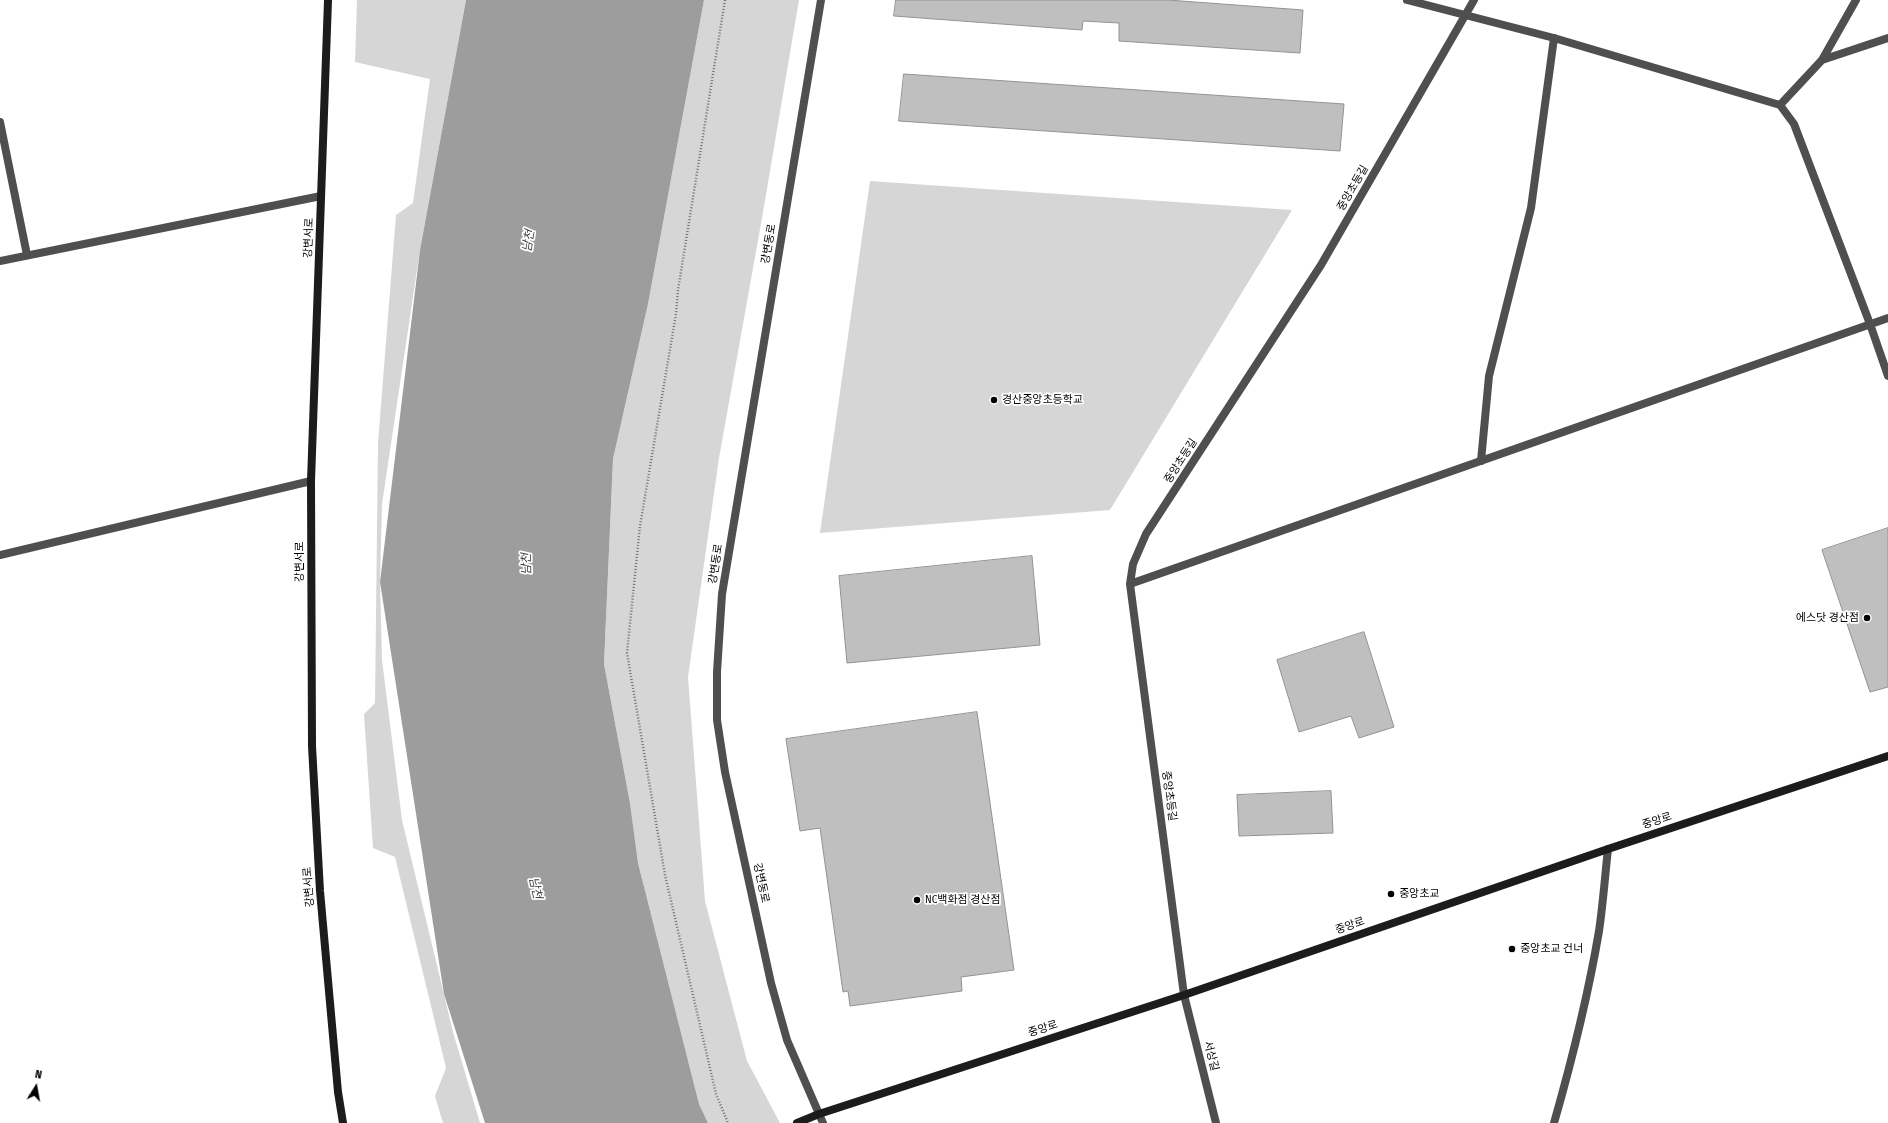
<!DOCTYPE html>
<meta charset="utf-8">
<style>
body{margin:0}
#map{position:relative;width:1888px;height:1123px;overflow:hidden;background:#fff;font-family:"Fira Sans Condensed",sans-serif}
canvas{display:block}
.north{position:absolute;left:16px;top:1067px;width:40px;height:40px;-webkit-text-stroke:3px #fff;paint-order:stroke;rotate:11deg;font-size:11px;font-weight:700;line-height:16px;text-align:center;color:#000}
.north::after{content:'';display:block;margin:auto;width:14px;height:18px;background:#000;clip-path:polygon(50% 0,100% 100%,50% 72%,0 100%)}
</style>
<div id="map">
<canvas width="1888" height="1123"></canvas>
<div class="north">N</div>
</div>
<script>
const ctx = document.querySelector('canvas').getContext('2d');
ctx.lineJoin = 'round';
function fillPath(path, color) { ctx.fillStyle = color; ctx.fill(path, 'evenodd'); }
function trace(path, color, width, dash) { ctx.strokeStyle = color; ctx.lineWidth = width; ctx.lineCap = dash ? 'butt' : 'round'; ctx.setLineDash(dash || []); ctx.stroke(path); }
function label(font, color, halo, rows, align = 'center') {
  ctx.font = font + ' "Fira Sans Condensed","Noto Sans KR",sans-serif'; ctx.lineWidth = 3.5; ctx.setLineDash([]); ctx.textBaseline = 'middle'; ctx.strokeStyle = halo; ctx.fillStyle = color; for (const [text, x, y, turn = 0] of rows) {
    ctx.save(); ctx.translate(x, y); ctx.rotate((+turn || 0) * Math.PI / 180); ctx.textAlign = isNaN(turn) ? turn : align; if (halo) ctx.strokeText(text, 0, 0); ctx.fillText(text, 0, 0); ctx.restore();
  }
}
const green = new Path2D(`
 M357,0H466L420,250L382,504L380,582L382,660L402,820L453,1032L480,1123H443L435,1096L446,1068L395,857L373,848L364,714L375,703L378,443L396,215L413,203L430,79L355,62Z
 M704,0H799L762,218L719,458L688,677L705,901L747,1061L780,1123H708L699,1104L638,863L630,803L604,664L613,459L648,304Z
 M870,181L1292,210L1110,510L820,533Z`);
const water = new Path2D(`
 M466,0H704L648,304L613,459L604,664L630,803L638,863L699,1104L708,1123H485L444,994L380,582L420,250Z`);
const building = new Path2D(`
 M896,0H1168L1303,10L1300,53L1119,41V23L1083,21L1082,30L894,16Z
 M904,74L1344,104L1340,151L899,121Z
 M1888,528V687L1870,692L1822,550Z
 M1032,556L1040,645L847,663L839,576Z
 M1364,632L1394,727L1359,738L1351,716L1299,732L1277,660Z
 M977,712L1014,970L961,977L962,991L850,1006L848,991L843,992L820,828L800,831L786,739Z
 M1331,791L1333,833L1239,836L1237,795Z`);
const path = new Path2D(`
 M725,0L678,290L676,314L640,526L627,653L665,875L716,1094L728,1123`);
const lane = new Path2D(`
 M0,122L27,255
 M1481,461L1489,376L1531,208L1554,38
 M1554,1123C1572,1060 1588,996 1599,931C1603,904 1605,876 1608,849`);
const street = new Path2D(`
 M821,0L722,594L717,672V720L725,772L771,983L787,1040L823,1123
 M1407,0L1554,38L1780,105
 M1856,0L1822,60L1780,105L1794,124L1870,324L1888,376
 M1822,60L1888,38
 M0,261L321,196
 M0,555L311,481
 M1130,584L1888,318
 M1216,1123L1184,995L1130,584L1133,564L1146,534L1321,265L1474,0`);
const secondary = new Path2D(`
 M328,0L311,481L312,746L320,891L338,1092L343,1123
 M797,1123L819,1114L1184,995L1608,849L1888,756`);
const markers = [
 [994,400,4,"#000"],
 [1867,618,4,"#000"],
 [1391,894,4,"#000"],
 [917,900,4,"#000"],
 [1512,949,4,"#000"]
];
const streetNames = [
 ["중앙초등길",1353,188,-60],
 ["강변서로",309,238,-88],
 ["강변동로",769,244,-80],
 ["중앙초등길",1181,461,-57],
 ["강변서로",300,562,-90],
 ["강변동로",716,564,-81],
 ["중앙초등길",1169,796,82],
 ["중앙로",1657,821,-18],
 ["강변동로",761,883,78],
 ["강변서로",309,887,-94],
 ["중앙로",1350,926,-19],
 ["중앙로",1043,1029,-18],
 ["서상길",1211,1056,76]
];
const poiNames = [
 ["경산중앙초등학교",1002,400],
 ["에스닷 경산점",1859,618,"right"],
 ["중앙초교",1399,894],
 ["NC백화점 경산점",925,900],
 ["중앙초교 건너",1520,949]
];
const waterNames = [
 ["남천",529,241,-81],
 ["남천",527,564,-91],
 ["남천",535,888,77]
];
fillPath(green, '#d6d6d6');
fillPath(water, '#9d9d9d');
fillPath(building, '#bfbfbf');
trace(building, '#939393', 1);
trace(path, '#717171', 2.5, [1, 2]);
trace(lane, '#4f4f4f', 8);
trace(street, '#4f4f4f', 8);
trace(secondary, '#1c1c1c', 8);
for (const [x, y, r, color] of markers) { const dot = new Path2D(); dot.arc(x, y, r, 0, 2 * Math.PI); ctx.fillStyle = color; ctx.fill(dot); trace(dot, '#fff', 1.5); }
label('11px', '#000', '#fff', streetNames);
label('11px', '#000', '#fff', poiNames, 'left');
label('italic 12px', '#3e3e3e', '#fff', waterNames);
</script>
